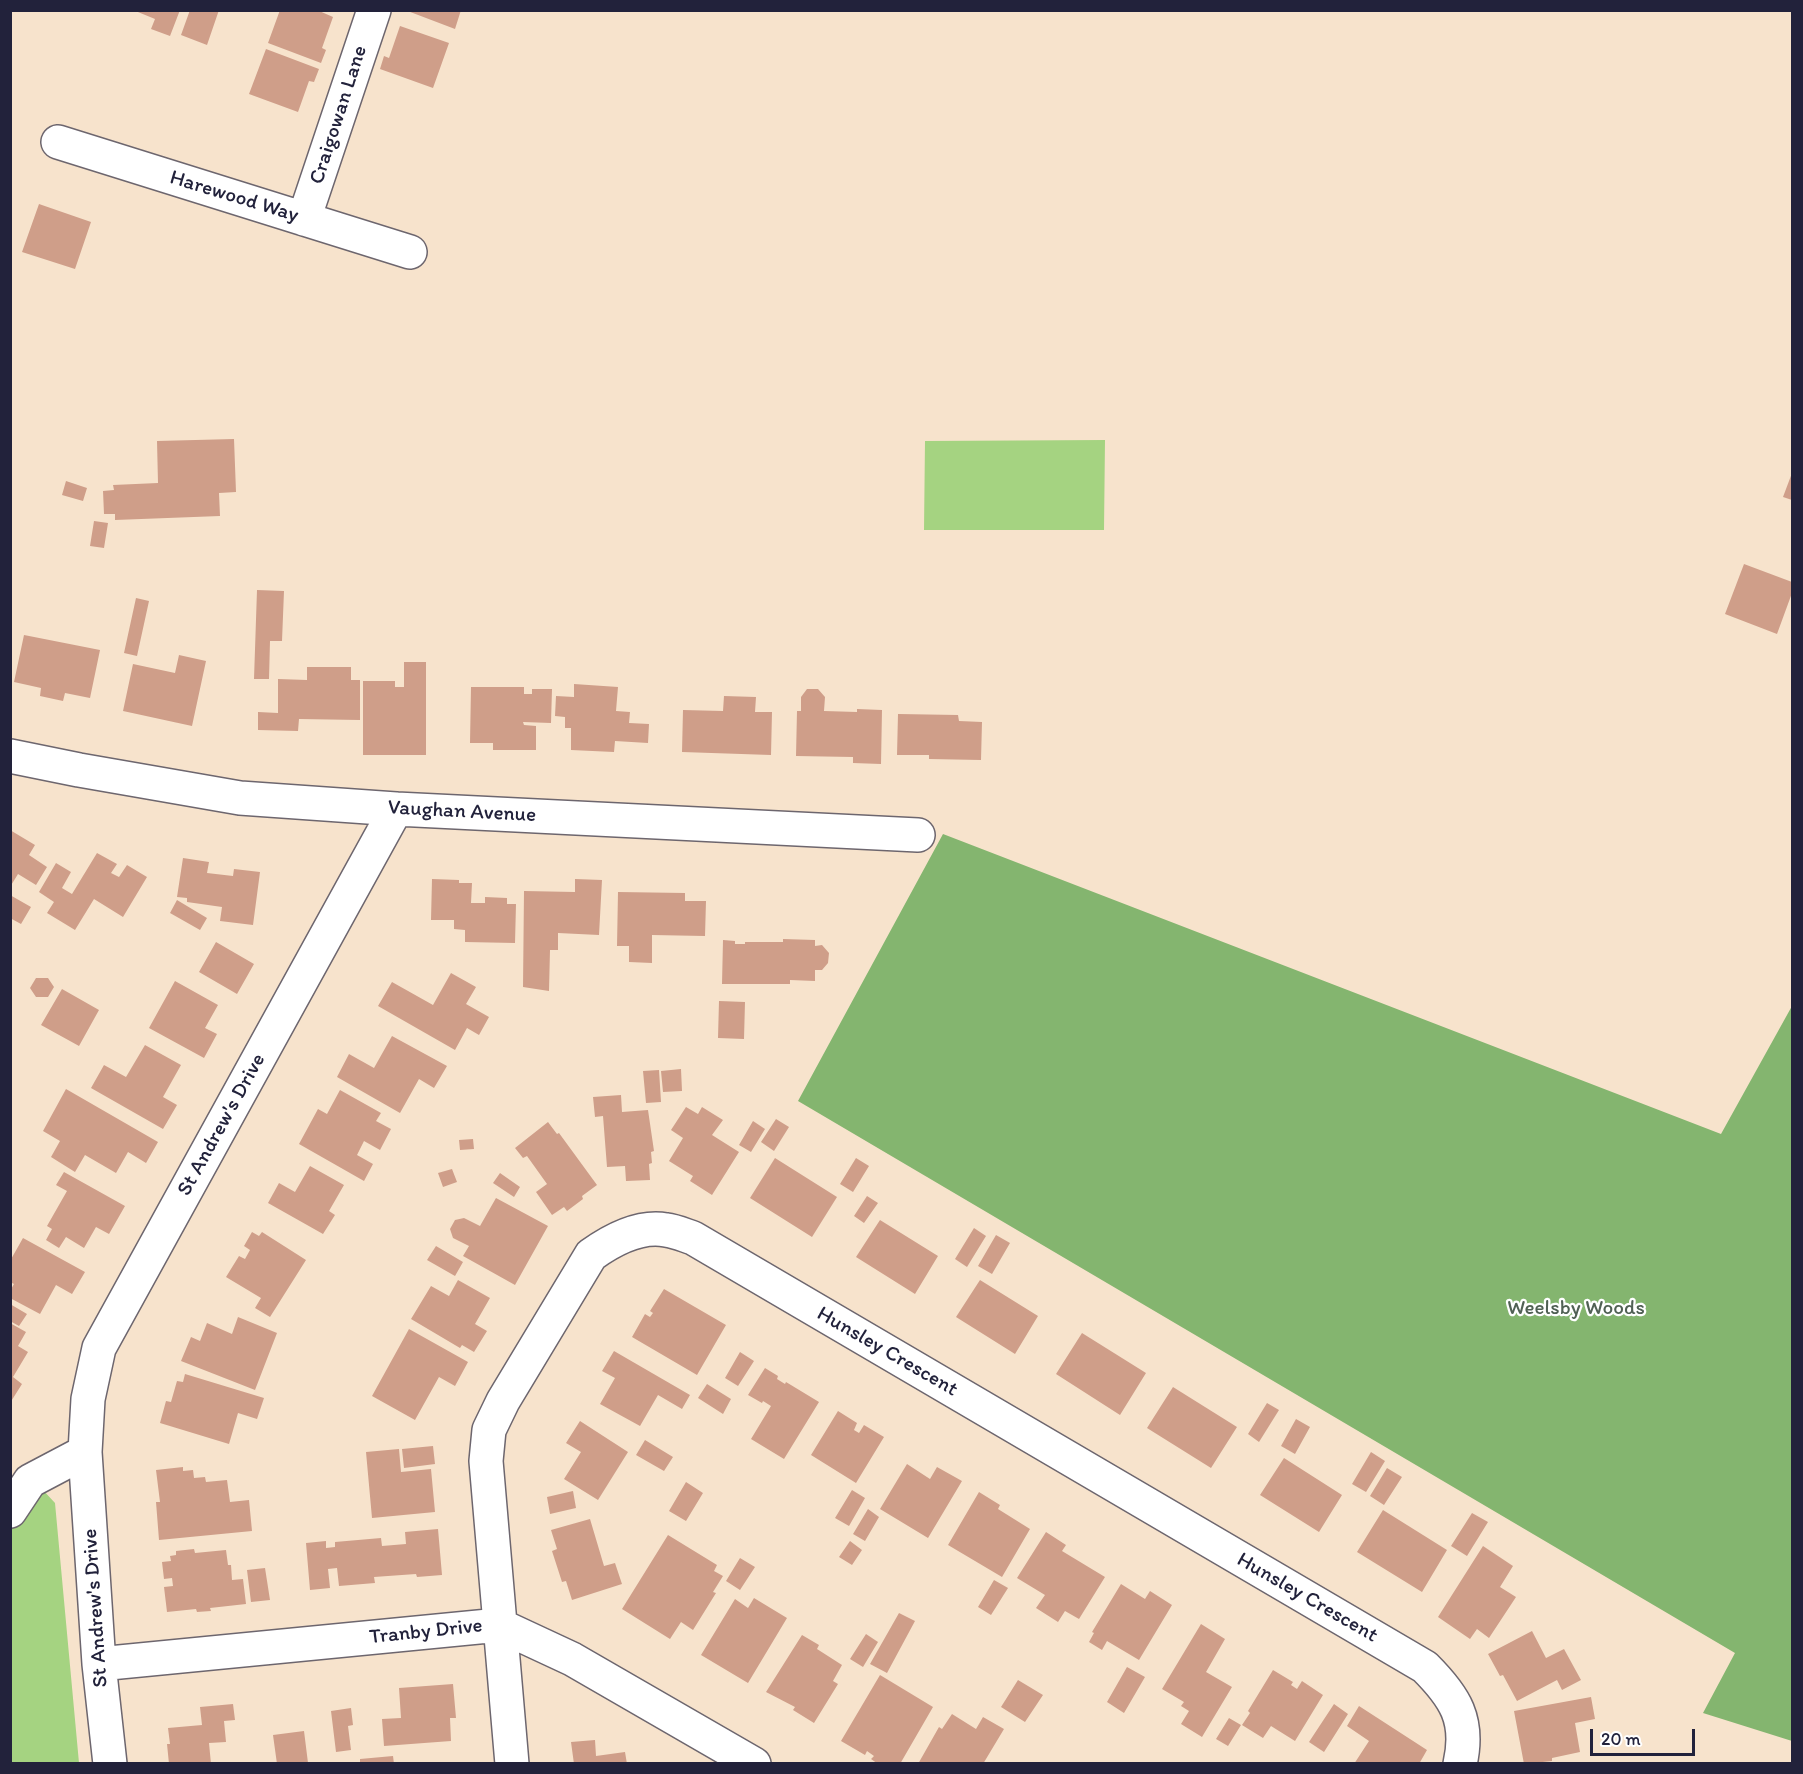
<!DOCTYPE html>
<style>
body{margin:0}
#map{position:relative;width:1803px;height:1774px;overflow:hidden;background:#f7e3cc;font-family:Itim,sans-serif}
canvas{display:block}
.frame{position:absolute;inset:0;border:12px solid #22223b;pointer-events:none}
.scale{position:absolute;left:1590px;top:1729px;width:105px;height:27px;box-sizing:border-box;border:3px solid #22223b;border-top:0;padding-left:8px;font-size:18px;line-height:21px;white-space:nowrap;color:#22223b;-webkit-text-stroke:4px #fff;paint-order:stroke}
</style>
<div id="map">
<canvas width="1803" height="1774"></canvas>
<div class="frame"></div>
<div class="scale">20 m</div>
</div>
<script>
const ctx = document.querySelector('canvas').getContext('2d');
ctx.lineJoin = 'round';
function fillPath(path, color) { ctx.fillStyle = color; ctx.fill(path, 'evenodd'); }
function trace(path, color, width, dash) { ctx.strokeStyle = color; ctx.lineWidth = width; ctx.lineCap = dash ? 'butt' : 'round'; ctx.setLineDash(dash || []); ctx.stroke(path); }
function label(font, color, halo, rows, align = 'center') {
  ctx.font = font + ' Itim,sans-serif'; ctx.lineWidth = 4.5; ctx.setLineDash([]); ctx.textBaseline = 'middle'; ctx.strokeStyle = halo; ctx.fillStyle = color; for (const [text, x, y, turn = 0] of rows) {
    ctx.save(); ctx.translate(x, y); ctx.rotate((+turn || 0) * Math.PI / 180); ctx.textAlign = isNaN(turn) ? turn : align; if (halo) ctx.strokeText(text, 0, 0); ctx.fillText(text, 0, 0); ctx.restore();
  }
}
const green = new Path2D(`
 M1105,440L1104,530H924L925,441Z
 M42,1489L55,1503L79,1763L12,1764L11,1762L10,1532L29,1494Z`);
const forest = new Path2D(`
 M943,834L1721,1134L1792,1006V1741L1703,1713L1735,1653L798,1101Z`);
const building = new Path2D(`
 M133,10H180L170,36L151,29L155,19Z
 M190,10H219L207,45L181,35Z
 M280,10H317L333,17L322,48L326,50L321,63L268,43Z
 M405,10H461L455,29Z
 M400,26L449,43L433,88L380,69L384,56L389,58Z
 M266,49L319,69L314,82L309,81L298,112L249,94Z
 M39,204L91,222L75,269L22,252Z
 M234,439L236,492L219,493L220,516L115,520V514H104L103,491L114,490L113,485L158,483L157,441Z
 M1792,473V500L1783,497Z
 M66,481L87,488L83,501L62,495Z
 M94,521L108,523L104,548L90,546Z
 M1744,564L1792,582V593L1777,634L1725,614Z
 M257,590L284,591L282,641H270L269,679H254Z
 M136,598L149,601L137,656L124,653Z
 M24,635L100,650L90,698L65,693L63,701L40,696L41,688L14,682Z
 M179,655L206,661L192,726L123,711L133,664L175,673Z
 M404,662H426V755H363V681H395V687H404Z
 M307,667H351V680H360V720L299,719L298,731L258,730V712L278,713V679L307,680Z
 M574,684L618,687L616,711L630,712L629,723L649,724L648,743L615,741L614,752L571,750V728H565V717L555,716L556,696L574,697Z
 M471,687H524V694H532V689H552L551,723L523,722L524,725L536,726V750H493V743H470Z
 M807,689H818L825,697L824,711L857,712V709L882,710L881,764L853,763V757L796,756L797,711H801V697Z
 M724,696L756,697L755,712H772L771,755L682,752L683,710L723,711Z
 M898,714L958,715L959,721L982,722L981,760L929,759V755H897Z
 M10,830L35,845L29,855L47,867L36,885L18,874L10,887Z
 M97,853L117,864L111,873L119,877L127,865L147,877L123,917L94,899L75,930L47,913L54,902L39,892L56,863L71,872L62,888L72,894Z
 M183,858L209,862L207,873L233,876L234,869L260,872L253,925L220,921L222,907L187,902V898L177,897Z
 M432,879L459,880V883H472L471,903H485V897L507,898V904H516L515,943L465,942V930L454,929V920H431Z
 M575,879L602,880L599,935L558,933V950H550L549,991L523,987L524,891L575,892Z
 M618,892L685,893V901H706L705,936L652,935V963L629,962V946H617Z
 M10,895L31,907L21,924L10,918Z
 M177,900L207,918L200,930L170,913Z
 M783,939L815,940V946L822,945L829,953L828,963L822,970H815V981L790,980V984H722L723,940L735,941V944H745V942H783Z
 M216,942L254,964L237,994L199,972Z
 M451,973L476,987L466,1004L489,1017L479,1035L467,1028L455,1050L378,1006L392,982L433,1005Z
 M36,978H48L54,987L48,997H36L30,988Z
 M175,981L218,1005L205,1028L217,1034L204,1058L149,1028Z
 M62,989L99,1010L79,1046L41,1025Z
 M719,1001L745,1002L744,1039L718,1038Z
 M392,1036L447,1066L434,1088L419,1079L400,1113L337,1077L349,1054L374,1068Z
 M145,1045L181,1065L163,1097L177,1105L163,1129L91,1088L104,1065L126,1077Z
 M681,1069L682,1091L663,1092L661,1071Z
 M659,1070L661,1102L646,1103L643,1071Z
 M66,1089L158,1142L146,1163L128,1152L116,1173L85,1155L75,1172L51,1157L60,1141L43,1131Z
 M340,1090L381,1113L376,1121L391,1129L380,1150L364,1141L357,1155L373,1164L364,1181L299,1144L318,1109L327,1114Z
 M621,1095L622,1112L648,1110L654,1151L651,1152L652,1163L649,1164L650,1180L626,1181L625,1166L607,1167L603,1116L595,1117L593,1097Z
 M686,1107L698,1114L702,1107L723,1120L712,1135L739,1152L712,1195L690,1181L693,1176L669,1161L683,1138L671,1130Z
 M776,1119L789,1127L774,1151L761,1142Z
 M753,1121L765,1129L751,1152L739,1145Z
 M548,1122L557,1134L559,1133L597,1185L582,1196L583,1199L567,1211L564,1207L552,1215L536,1192L547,1184L527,1156L523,1158L515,1148Z
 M473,1139L474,1149L460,1150L459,1140Z
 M775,1158L837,1197L812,1237L750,1198Z
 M856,1158L869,1166L853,1192L840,1184Z
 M310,1166L344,1185L329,1211L335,1215L323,1234L268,1203L279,1183L295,1192Z
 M452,1169L457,1182L443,1187L438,1173Z
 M64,1172L125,1206L109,1234L96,1227L84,1248L66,1237L59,1248L46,1240L52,1229L47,1226L67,1191L56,1185Z
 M500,1173L520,1187L514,1197L493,1183Z
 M867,1196L878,1203L864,1223L854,1216Z
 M496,1198L548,1226L515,1285L463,1256L469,1246L453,1238L450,1229L455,1220L464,1218L480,1226Z
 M880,1220L938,1256L915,1294L856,1257Z
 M974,1228L986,1236L967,1267L955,1259Z
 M252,1232L259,1236L262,1232L306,1260L270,1317L255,1308L261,1298L226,1277L239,1256L245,1259L250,1250L244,1246Z
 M996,1235L1010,1243L992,1274L978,1266Z
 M23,1238L85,1272L72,1294L56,1285L40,1314L10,1298V1291L14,1284L10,1282V1261Z
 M436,1246L463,1262L455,1276L427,1260Z
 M458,1280L490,1298L475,1324L487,1331L474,1352L462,1345L460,1348L411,1319L431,1286L449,1296Z
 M980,1280L1038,1316L1015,1354L956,1317Z
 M664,1289L726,1325L697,1375L632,1337L645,1314L650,1317L653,1313L650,1311Z
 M10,1304L27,1314L19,1326L10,1321Z
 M238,1317L277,1333L255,1390L181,1361L191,1337L200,1341L207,1323L232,1334Z
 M10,1323L26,1332L18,1346L28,1352L13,1377L22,1384L10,1403Z
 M409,1329L468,1362L455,1386L439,1377L415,1420L372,1396Z
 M1082,1333L1146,1373L1120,1415L1056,1374Z
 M614,1351L690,1395L682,1409L658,1395L640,1426L600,1404L615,1378L602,1371Z
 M740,1352L754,1361L738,1386L725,1378Z
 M765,1368L778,1376L777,1379L785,1384L786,1382L819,1402L784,1459L751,1439L771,1406L763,1401L762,1403L748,1395Z
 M185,1374L264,1398L257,1419L238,1413L229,1444L160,1423L166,1401L171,1402L177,1381L183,1382Z
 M707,1384L731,1399L723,1414L698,1398Z
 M1173,1387L1237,1427L1211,1468L1147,1428Z
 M1267,1403L1279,1410L1259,1442L1248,1434Z
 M838,1411L857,1423L854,1430L859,1433L864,1425L884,1437L856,1483L811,1455Z
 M1296,1419L1310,1427L1295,1454L1281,1446Z
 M580,1421L628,1452L598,1500L564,1479L581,1452L566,1443Z
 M645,1440L673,1457L664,1471L636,1455Z
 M433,1446L435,1464L404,1468L402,1449Z
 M399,1449L401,1472L431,1469L435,1512L372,1518L366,1452Z
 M1371,1452L1385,1461L1366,1492L1352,1484Z
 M1284,1458L1342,1495L1319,1532L1260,1495Z
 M907,1464L930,1479L937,1467L962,1481L928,1538L880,1509Z
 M183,1467V1471L193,1470L194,1478L205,1477L206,1482L227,1480L230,1502L249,1500L252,1531L159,1540L156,1502H160L156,1470Z
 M1387,1468L1402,1477L1384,1505L1370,1496Z
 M686,1482L703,1493L686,1521L669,1511Z
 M852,1490L865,1498L849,1526L835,1518Z
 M573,1491L576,1508L550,1514L547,1497Z
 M979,1492L1000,1505L998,1509L1030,1529L1002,1577L948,1545Z
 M868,1509L879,1517L865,1541L853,1534Z
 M1383,1510L1447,1550L1422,1592L1357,1552Z
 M1472,1513L1488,1522L1467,1556L1451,1546Z
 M590,1519L604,1566L615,1563L622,1584L572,1600L566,1581L562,1582L552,1551L557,1549L551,1530Z
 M438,1529L442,1575L417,1577L416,1574L374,1577L375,1583L339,1586L337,1568L328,1569L330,1588L310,1590L306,1543L326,1541V1548L335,1547V1542L381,1538L382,1546L406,1544L405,1532Z
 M1046,1532L1066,1545L1062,1551L1105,1577L1079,1619L1065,1611L1058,1622L1036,1608L1045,1595L1017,1578Z
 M668,1535L717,1565L714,1571L723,1576L713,1592L716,1593L693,1630L681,1622L670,1639L622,1609Z
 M850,1541L862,1550L852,1565L839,1557Z
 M1483,1546L1513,1566L1500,1587L1516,1597L1489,1638L1477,1629L1470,1639L1438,1617Z
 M194,1549L195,1553L226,1550L228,1565H231L232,1580L243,1579L246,1604L210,1608L211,1611L197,1612L196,1609L167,1612L164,1587L173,1586L172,1578L164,1579L162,1562L171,1561L170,1556L176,1555V1551Z
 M740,1558L755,1567L740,1590L726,1581Z
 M265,1568L270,1600L251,1602L247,1570Z
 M994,1580L1008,1588L991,1615L978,1607Z
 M1121,1584L1145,1599L1150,1591L1172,1605L1139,1660L1107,1641L1102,1650L1089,1642L1094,1633L1092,1632Z
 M754,1598L787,1618L748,1683L701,1655L735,1599L748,1608Z
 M899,1613L915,1621L887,1673L870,1664Z
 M1201,1624L1225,1639L1206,1672L1232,1687L1202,1737L1181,1724L1189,1711L1181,1706L1184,1702L1162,1689Z
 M1532,1631L1546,1658L1564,1649L1581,1680L1562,1690L1557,1680L1517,1701L1503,1675L1500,1676L1488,1654Z
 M866,1634L878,1642L863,1667L850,1659Z
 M802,1635L819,1645L817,1649L842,1665L833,1681L838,1684L814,1723L793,1710L795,1707L766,1692Z
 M1127,1667L1145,1677L1124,1713L1107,1702Z
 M1273,1670L1293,1682L1291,1685L1297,1689L1302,1681L1323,1695L1295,1741L1271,1726L1263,1738L1242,1725L1250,1713L1248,1711Z
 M880,1675L933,1707L900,1764H878L871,1759L874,1756L867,1751L865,1755L841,1741Z
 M1018,1680L1043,1695L1025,1722L1001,1707Z
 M453,1684L456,1718H450L451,1741L384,1746L382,1719L401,1718L399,1688Z
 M1591,1697L1595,1719L1575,1723L1580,1752L1552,1758V1761L1524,1764L1514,1711Z
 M233,1704L235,1720L224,1721L226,1742L209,1743L211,1764H169L167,1744H170L168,1728L202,1725L200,1707Z
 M1334,1704L1348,1714L1324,1752L1309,1742Z
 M1359,1706L1427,1750L1419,1764H1354L1369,1741L1347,1726Z
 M351,1708L353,1725L348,1726L351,1750L336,1752L331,1711Z
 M952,1714L976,1729L983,1717L1004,1729L983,1764H918L939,1727L942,1729Z
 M1229,1718L1241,1725L1228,1746L1216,1739Z
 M304,1731L308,1763L277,1764L273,1735Z
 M595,1740L596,1756L625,1752L627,1764H574L571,1742Z
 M393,1756L394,1764H360V1759Z`);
const street = new Path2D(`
 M58,142L410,252
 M304,219L374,10
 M10,756L79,770L240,798L396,809L918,835
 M10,1511L30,1481L85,1452
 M99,1664L499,1625L572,1659L754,1764
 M110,1764L99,1664L85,1452L88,1399L99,1348L396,809
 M512,1764L486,1461L489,1430L503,1401L591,1255C612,1240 639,1225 666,1230C675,1231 684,1235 693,1238L1425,1667C1455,1697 1470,1720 1460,1764`);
const streetNames = [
 ["Craigowan Lane",339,115,-72],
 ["Harewood Way",234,197,17],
 ["Vaughan Avenue",462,812,3],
 ["St Andrew's Drive",222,1125,-61],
 ["Hunsley Crescent",887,1352,30],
 ["Hunsley Crescent",1307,1598,30],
 ["St Andrew's Drive",96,1608,-94],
 ["Tranby Drive",426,1632,-6]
];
const parkNames = [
 ["Weelsby Woods",1576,1309]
];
fillPath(green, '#a5d381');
fillPath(forest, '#84b56f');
fillPath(building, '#cf9e89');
trace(street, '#6d666e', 36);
trace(street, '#fff', 33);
label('21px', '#22223b', '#fff', streetNames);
label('21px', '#506054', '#fff', parkNames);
</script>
